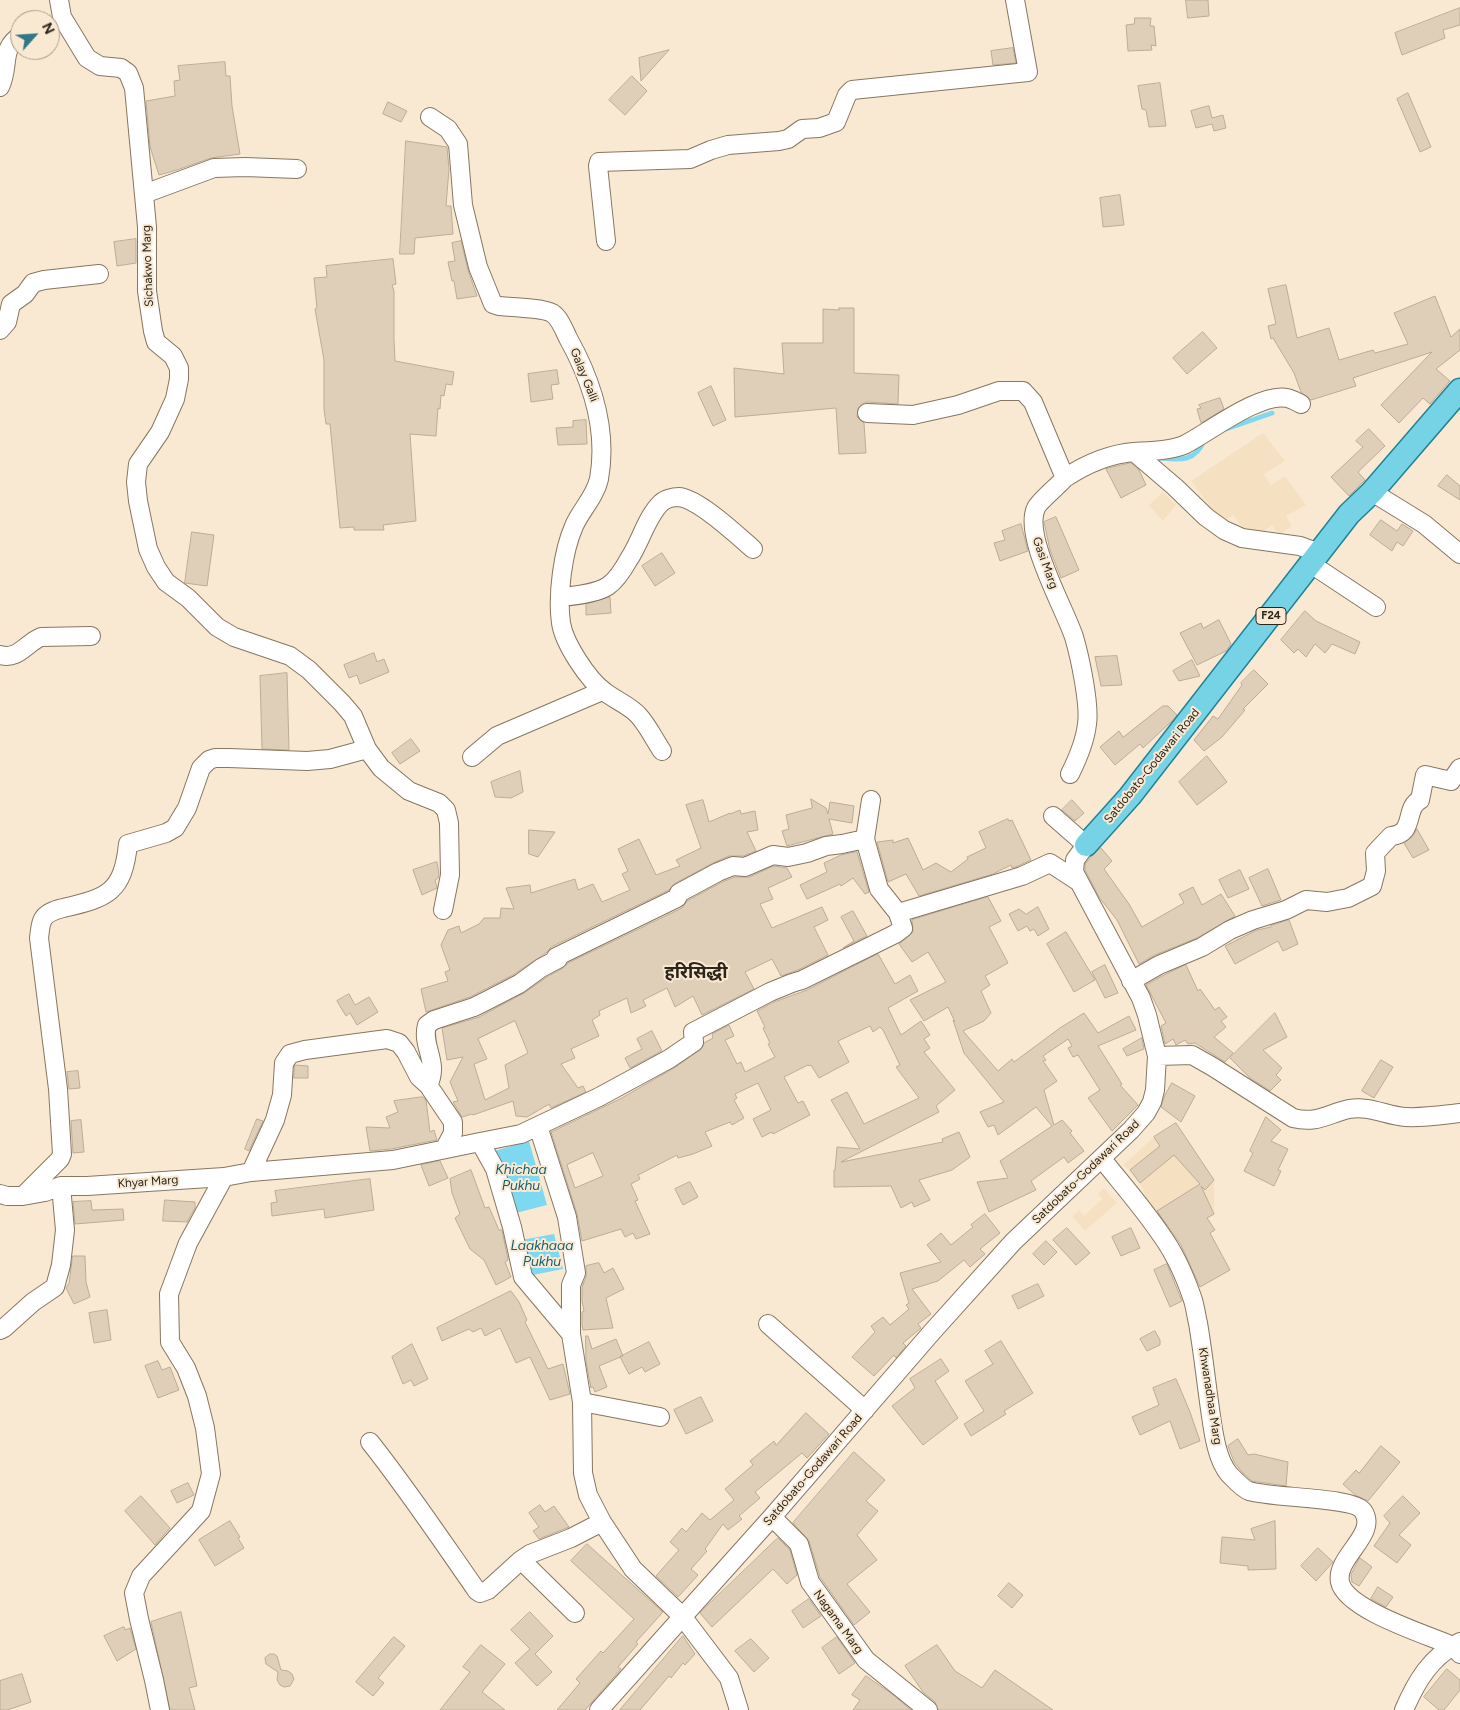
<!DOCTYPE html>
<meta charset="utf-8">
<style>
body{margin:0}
#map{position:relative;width:1460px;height:1710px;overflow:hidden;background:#fae9d2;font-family:Figtree,sans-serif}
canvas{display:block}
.north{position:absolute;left:10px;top:10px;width:50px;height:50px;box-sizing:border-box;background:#fae9d2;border:1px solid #a79b89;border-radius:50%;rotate:64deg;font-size:14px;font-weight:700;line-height:20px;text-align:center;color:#2b251c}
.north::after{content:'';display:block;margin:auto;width:18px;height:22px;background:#337787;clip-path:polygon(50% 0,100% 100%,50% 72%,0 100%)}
</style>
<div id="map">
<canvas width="1460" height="1710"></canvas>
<div class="north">N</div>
</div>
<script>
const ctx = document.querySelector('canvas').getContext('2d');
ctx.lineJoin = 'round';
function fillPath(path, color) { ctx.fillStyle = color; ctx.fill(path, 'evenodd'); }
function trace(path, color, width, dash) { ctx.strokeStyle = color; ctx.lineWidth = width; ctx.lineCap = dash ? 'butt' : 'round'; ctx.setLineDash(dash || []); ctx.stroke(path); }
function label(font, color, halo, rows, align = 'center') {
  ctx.font = font + ' Figtree,"Noto Sans Devanagari",sans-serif'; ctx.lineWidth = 4; ctx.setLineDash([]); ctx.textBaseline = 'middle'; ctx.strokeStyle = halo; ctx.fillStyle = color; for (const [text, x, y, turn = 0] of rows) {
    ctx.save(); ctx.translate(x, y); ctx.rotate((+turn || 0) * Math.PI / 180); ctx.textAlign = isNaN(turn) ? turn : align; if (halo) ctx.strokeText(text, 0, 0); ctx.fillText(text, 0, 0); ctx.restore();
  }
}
const built = new Path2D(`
 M1263,433L1285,461L1264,474L1271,485L1285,476L1306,505L1286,516L1292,526L1279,535L1272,525L1252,541L1233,515L1223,524L1191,481Z
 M1163,492L1176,505L1163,521L1149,505Z
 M1176,1123L1214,1180V1214L1169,1233L1153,1213L1140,1183L1130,1170L1123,1165L1154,1137Z
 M1104,1188L1117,1203L1085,1231L1072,1216L1079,1210L1084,1216L1102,1199L1098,1194Z`);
const water = new Path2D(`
 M529,1141L547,1205L512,1214L494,1151Z
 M554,1234L563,1269L528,1276L521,1240Z`);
const stream = new Path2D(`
 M1226,429L1272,413
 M1160,458C1180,460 1196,462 1204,440`);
const building = new Path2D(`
 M1186,0H1208L1209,16L1188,18Z
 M1460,8V25L1443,30L1445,38L1402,55L1395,33Z
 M1135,18H1151L1150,26H1154L1156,46L1151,45L1152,50L1128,51L1126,25L1134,24Z
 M1013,48L1016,63L993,65L991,51Z
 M669,50L641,81L639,58Z
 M225,62L226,76H230L232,106L240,154L211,158L177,170L159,175L150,147L146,101L175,96L174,81L180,80L178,66Z
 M632,76L647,91L625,115L609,100Z
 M1160,83L1166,126L1149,127L1146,110L1142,109L1141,104L1138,86Z
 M1408,93L1431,147L1420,152L1397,99Z
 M388,102L407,111L401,122L383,114Z
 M1209,106L1212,118L1223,115L1226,128L1214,131L1212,124L1196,128L1191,111Z
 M406,141L447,147L449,169L446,206H451L453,234L415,238L414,254H400Z
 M1120,195L1124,225L1103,227L1100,198Z
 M136,239V263L117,266L114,242Z
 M461,241L468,270L477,296L457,299L454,281H452L448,262L455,261L452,243Z
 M393,259L396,284L392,285L394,291V340L395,361L454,372L452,385L446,384L444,396L441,395L440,409L438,408L436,436L410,434L416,521L383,525L384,530H354V527L340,528L330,424H326L324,409V360L315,309L317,308L314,278L327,277L326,266Z
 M1286,285L1297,338L1329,328L1339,360L1373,350L1375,353L1408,344L1394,313L1435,296L1451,337L1460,329V350L1436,369L1450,381L1430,404L1423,398L1399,423L1381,405L1432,352L1353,378L1356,386L1311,400L1301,392L1294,373L1273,338L1271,339L1268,326L1276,324L1268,289Z
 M839,308H854V373L899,375L898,404L867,402L862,404L858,408L857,417L864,423L866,453L839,454L836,408L735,417L734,368L784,374L782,343H823V309L839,310Z
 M1203,332L1217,348L1187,374L1173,358Z
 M557,370L559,384L551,385L553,399L531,402L528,374Z
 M711,386L726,420L713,426L698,393Z
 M1220,398L1224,409L1201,423L1197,409L1201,408L1199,405Z
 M586,420L587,444L558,445L556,428L573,427V421Z
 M1369,429L1385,446L1358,472L1365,480L1349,496L1331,477L1363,447L1356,441Z
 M1131,463L1139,470L1146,485L1121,498L1106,469Z
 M1447,475L1460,486V500L1438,486Z
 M1056,517L1079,570L1061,578L1050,550L1044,522Z
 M1381,520L1397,531L1402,524L1413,531L1403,546L1397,542L1392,551L1370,535Z
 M1021,524L1028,551L1000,561L994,543L1005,540L1002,531Z
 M192,532L214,535L207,586L185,583Z
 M662,553L675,573L655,586L642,566Z
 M610,597L611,613L586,615V604Z
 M1305,611L1316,621L1360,642L1355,654L1332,644L1325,653L1315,644L1306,657L1298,649L1294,653L1281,640Z
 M1219,620L1231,644L1226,651L1197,665L1180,633L1201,623L1203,628Z
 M374,653L377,662L384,659L389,672L360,684L357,675L349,678L344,665Z
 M1117,656L1122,685L1101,686L1095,657Z
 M1192,660L1200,676L1179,681L1173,671Z
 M1254,670L1268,684L1243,709L1245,710L1222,737L1204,751L1194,740L1213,716L1218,719L1242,685L1241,683Z
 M287,673L289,750L262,749L260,676Z
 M1163,706H1168L1177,715L1172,721L1143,748L1140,744L1115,765L1100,747L1119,731L1123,737Z
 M411,739L420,751L400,764L392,753Z
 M1207,756L1227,782L1197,805L1179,782Z
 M520,771L523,792L511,798L495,797L491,782Z
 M811,799L826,808L828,814L830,802L854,806L852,823L829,819L833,834L787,846L782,831L789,829L786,815L812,808Z
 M703,800L709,822L730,813V814L740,810L741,814L755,811L758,830L747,832L756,851L743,856H729L713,863L674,884L669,890L551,947L546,953L513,975L470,997L426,1012L421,989L448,981L445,972L450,970L441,945L448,930L459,926L461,933L479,924L484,918H500L501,908L514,909L506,888L530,885L531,893L575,879L578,890L593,884L602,902L630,890L622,874L628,871L618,849L639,839L656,875L680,866L676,860L701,848L686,805Z
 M1072,800L1084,813L1075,821L1062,810Z
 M1008,819L1009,821L1012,820L1031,860L1018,866L1012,868L1011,865L993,874L919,896L906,874L888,882L877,842L893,840V843L908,838L923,870L936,863L951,872L968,859L967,857L986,848L979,832Z
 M1417,829L1429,850L1413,858L1404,843L1413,836Z
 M529,830L555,832L538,857L529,854Z
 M1101,848L1112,861L1104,869L1129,904L1142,927L1184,903L1179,894L1193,887L1202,905L1221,894L1235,916L1197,938L1155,955L1139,964L1117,920L1099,897L1085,870V864L1091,857Z
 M857,852L869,892L865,894L853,878L841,886L840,884L807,899L800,885L827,872L824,863L841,855Z
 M437,862L439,874L438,878L435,880L437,888L422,895L413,870Z
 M774,866L787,868L792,877L768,888L773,899L760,904L772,928L822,907L828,920L814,927L828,955L798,970L781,976L772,959L745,972L754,989L702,1015L693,996L675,1007L667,988L643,1000L646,1006L631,1013L627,998L599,1011L600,1015L592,1020L599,1036L571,1049L575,1058L561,1064L578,1088L583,1086L586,1092L551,1108L549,1104L527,1117L516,1116L513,1101L473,1115L472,1114L462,1117L453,1102L458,1101L450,1082L463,1057L447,1060L442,1028L479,1017L524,993L547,977L563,968L568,963L682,908L687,901L722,882L735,877H749ZM515,1021L528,1053L505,1065L509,1088L485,1100L474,1064L487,1059L478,1039Z
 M1268,869L1281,900L1262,906L1249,878Z
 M1240,870L1249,889L1228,898L1219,880Z
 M988,897L1001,921L989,927L1008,963L985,976L990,985L981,991L991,1013L984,1021L963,1031L998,1071L1012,1059L1014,1062L1060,1028L1084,1013L1098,1033L1129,1016L1136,1030L1098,1046L1122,1084L1120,1085L1138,1105L1112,1131L1088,1098L1100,1090L1078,1055L1073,1057L1068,1048L1072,1046L1068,1039L1043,1056L1046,1060L1043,1061L1057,1081L1044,1090L1054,1125L1062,1120L1072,1131L1070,1133L1084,1151L1068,1163L1064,1157L1031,1181L1036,1190L989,1212L977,1182L1008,1178L1000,1161L1052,1126L1036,1107L998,1135L994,1125L988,1127L980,1112L1004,1102L964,1053L953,1020L955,1022L948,1007L924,1021L910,1000L946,982L928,952L912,962L899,944L909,936L913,932L912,920Z
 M1038,907L1049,929L1038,936L1034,929L1030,931L1027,926L1018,931L1009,914L1019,909L1026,914Z
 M853,911L867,936L843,948L854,941L841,917Z
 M1289,920L1298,944L1283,951L1278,941L1235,964L1225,946L1257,930L1271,927V926Z
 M1066,932L1095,980L1074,992L1047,944Z
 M878,954L895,984L910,975L918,991L888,1008L901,1035L921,1021L930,1035L924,1039L930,1048L924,1052L955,1090L936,1106L939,1112L841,1162L943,1142L942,1139L959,1132L970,1157L952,1170L919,1180L930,1200L914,1207L912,1202L901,1208L891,1186L834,1187V1170H835L837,1147L860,1149L831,1100L847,1092L864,1124L919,1098L896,1067L900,1065L883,1030L880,1027L873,1032L870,1026L838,1041L849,1062L819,1078L811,1065L809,1066L808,1065L784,1077L798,1103L803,1101L810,1115L773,1134L772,1132L762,1137L753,1119L771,1110L758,1083L735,1094L737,1098L734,1100L744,1118L732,1125L730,1122L705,1132L712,1146L693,1154L678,1158L677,1155L638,1175L640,1179L631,1184L638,1200L635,1201L650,1234L636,1239L633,1233L625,1237L621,1229L582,1241L577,1214L551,1132L620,1099L674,1068L700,1050L704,1043L713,1038L712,1034L729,1025L734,1036L725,1040L737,1064L741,1062L745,1072L775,1057L768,1044L770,1043L763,1028L765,1027L757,1011L774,1002L807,990ZM593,1153L603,1176L575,1188L567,1165Z
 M1105,965L1118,993L1105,998L1092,972Z
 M1186,965L1198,991L1200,989L1215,1010L1219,1007L1227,1017L1221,1021L1226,1027L1214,1037L1233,1053L1225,1062L1195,1043L1188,1044L1185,1040L1176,1045L1173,1039L1165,1044L1161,1026L1166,1023L1146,985L1164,975Z
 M349,994L355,1005L369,997L378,1012L357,1025L350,1013L346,1016L337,1001Z
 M1275,1013L1287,1037L1263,1050L1282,1068L1276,1075L1281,1080L1270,1091L1250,1078L1230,1058Z
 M652,1031L662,1051L630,1068L625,1058L642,1049L637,1039Z
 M1142,1038L1144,1049L1127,1056L1123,1049Z
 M1381,1060L1393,1067L1374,1098L1362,1091Z
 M295,1065L308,1066V1078H294Z
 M78,1071L80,1088L69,1089L67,1072Z
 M1172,1083L1195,1096L1181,1122L1161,1107L1165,1095Z
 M423,1097L426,1100L430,1132L434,1130L437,1140L391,1149L370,1151L366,1127L390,1128L386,1117L398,1112L394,1101Z
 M1266,1117L1281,1130L1271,1141L1288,1149L1278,1170L1281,1171L1274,1186L1244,1171L1253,1153L1250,1151Z
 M257,1119L263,1121L249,1151L245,1149Z
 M81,1120L84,1152L73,1153L71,1121Z
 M1176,1123L1214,1180L1205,1190L1201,1186L1214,1214L1207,1218L1215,1230L1210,1233L1230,1270L1200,1287L1181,1245L1157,1211L1200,1184L1174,1155L1140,1183L1130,1170L1160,1146L1154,1137Z
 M440,1161L448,1178L429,1186L421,1165Z
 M471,1170L485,1208L489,1207L499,1230H502L508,1260L505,1262L511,1277L496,1285L484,1260L470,1249L455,1218L460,1214L452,1193L450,1179Z
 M370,1179L374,1210L325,1218L324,1209L272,1216L271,1203L277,1202L275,1191Z
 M690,1182L698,1197L683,1205L675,1189Z
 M165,1200L195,1202V1208L187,1222L163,1221Z
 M91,1201L92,1210L123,1209L124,1220L75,1224L73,1202Z
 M985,1214L1000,1233L980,1249L985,1254L970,1267L964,1260L938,1281L912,1289L931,1314L918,1324L921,1328L903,1343L906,1346L896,1358L894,1355L874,1376L852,1357L875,1332L871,1326L883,1317L890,1325L909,1309L906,1305L909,1303L900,1273L941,1262L927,1245L941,1233L951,1245L973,1227L971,1225Z
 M1067,1228L1090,1253L1076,1265L1053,1240Z
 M1131,1228L1140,1248L1121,1256L1112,1237Z
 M1046,1241L1057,1252L1044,1265L1033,1254Z
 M73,1256H85L86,1282L90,1297L74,1304L66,1288L69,1283Z
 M599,1263L604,1273L613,1268L624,1289L606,1298L613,1328L583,1330L582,1325V1312L584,1311L582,1301V1287L586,1277V1266Z
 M1167,1264L1182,1301L1170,1307L1154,1270Z
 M1038,1284L1044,1296L1018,1309L1012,1296Z
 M511,1291L519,1302L527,1320L525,1322L548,1369L563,1364L570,1394L550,1400L530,1357L516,1363L500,1328L485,1336L481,1328L473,1332L469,1329L442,1341L437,1328Z
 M107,1310L111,1340L94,1343L89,1313Z
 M1155,1331L1160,1340V1345L1147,1351L1140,1339Z
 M586,1336H588L592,1349L616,1339L623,1356L599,1366L607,1387L595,1392L593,1387L591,1388L586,1362Z
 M1001,1341L1033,1393L1004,1411L1006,1414L971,1436L964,1424L984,1411L965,1381L993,1364L985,1351Z
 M649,1342L660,1364L645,1372L642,1367L629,1374L620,1357Z
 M412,1344L428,1379L414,1386L411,1380L403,1384L392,1357Z
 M941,1359L949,1371L935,1381L958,1418L923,1445L892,1406L915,1388L910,1379Z
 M158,1361L162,1370L170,1367L179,1390L158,1398L145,1366Z
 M1176,1379L1190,1412L1200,1441L1180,1449L1170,1421L1140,1435L1132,1417L1159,1405L1153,1388Z
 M701,1397L713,1421L686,1434L674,1410Z
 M806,1413L829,1434L807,1458L802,1453L755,1492L760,1498L739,1516L742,1519L728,1530L723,1524L705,1549L707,1551L691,1569L698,1575L678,1597L656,1576L679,1550L670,1542L682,1528L686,1532L702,1513L710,1520L734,1500L725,1489L753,1465L750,1461L774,1441L776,1445Z
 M1238,1439L1248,1455L1254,1454L1288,1462L1286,1486L1252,1481L1243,1473L1234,1462L1228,1446Z
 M1381,1446L1400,1462L1368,1501L1355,1495L1343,1484L1356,1470L1359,1473Z
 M854,1452L885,1480L866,1501L878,1511L857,1535L877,1560L847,1584L870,1612L854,1625L820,1577L809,1541L793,1523Z
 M188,1483L194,1495L177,1503L171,1491Z
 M141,1496L170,1528L155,1545L125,1511Z
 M1403,1496L1420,1513L1399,1535L1411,1545L1397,1563L1374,1546L1390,1523L1384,1516Z
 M540,1505L545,1512L554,1506L569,1527L539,1539L533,1531L539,1527L529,1513Z
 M230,1521L240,1537L238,1538L244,1548L215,1566L199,1540Z
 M1275,1521L1276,1569L1248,1570V1566L1220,1563L1222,1537L1255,1540L1251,1529Z
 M778,1538L790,1550L797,1575L787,1584L773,1569L712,1627L700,1613Z
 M587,1544L663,1612L636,1642L638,1644L618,1667L621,1669L585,1710H557L580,1683L576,1679L601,1651L603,1653L634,1619L571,1561Z
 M1318,1548L1333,1562L1316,1581L1301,1566Z
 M1360,1558L1372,1567L1359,1586L1352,1582L1351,1575Z
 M1009,1583L1023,1595L1012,1608L998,1596Z
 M1378,1587L1393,1597L1386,1607L1371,1599Z
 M809,1599L821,1616L803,1628L792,1611Z
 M181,1612L197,1686L189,1688L195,1710H170L151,1622Z
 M530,1612L553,1636L535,1654L552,1672L537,1686L515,1663L530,1649L511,1630Z
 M124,1627L125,1630L130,1628L136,1649L117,1661L104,1636Z
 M683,1636L695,1654L685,1665L683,1663L671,1678L669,1676L640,1710H620Z
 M394,1637L405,1646L378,1678L384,1683L373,1696L356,1682Z
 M837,1637L855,1663L839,1674L822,1648Z
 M751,1639L769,1658L754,1672L735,1651Z
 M481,1645L505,1664L482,1692L505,1710H440L470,1672L463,1667Z
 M937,1645L955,1671L982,1688L995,1670L1053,1710H938L935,1702L923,1692L905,1666Z
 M270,1654H274L277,1656L281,1670L288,1671L292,1674L294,1679L290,1686L284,1687L280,1685L277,1680L278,1672L266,1664L265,1658Z
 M1447,1669L1460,1680V1690L1444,1710H1439L1424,1697Z
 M22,1674L31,1702L7,1710H0V1681Z
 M866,1676L892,1694L911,1710H853L860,1700L852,1695Z`);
const minor = new Path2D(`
 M59,0L62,17L87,58L100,66L121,68L128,73L134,88L147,227V291L153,331L156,342L173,356L179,368V379L175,399L160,432L138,464L136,482L138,501L148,549L156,567L166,582L188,598L217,627L234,637L290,656L309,670L342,703L353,716L367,749L381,768L409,791L439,803L446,810L449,823L450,875L443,910
 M0,87C10,66 0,49 20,36
 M430,117L448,129L458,144L463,205L478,267L493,304L499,306C510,307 544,308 552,313C560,318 564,330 568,338C592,381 608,429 599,479C595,497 581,510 574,526C563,551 557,595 561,623C564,643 588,680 605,692C615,700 631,706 639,716C648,726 654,739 662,751
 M144,194L214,168L245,167L297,169
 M606,241L598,166L599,162L690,159L711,150L728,145L779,141L788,139L802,129L819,128L836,122L847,95L852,90L1028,72L1015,0
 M0,330L7,322L11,304L25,294L33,283L44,280L99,274
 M1301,404C1297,402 1292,399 1287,398C1260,392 1208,433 1184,445C1169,451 1150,451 1134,452L1175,487L1206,517L1224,530L1242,538L1300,546L1319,553
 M867,413L913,415L958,405L999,391H1023L1033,402L1065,478C1059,485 1039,501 1036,508C1023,536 1064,607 1074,637C1080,657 1090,705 1087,724C1085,742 1078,758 1070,774
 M1065,478C1086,464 1110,454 1134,452
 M1372,492L1424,524L1460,554
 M1311,564L1376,607
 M560,597C573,596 597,593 608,586C617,580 624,568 629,559C640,543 647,516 661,503C665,499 673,497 679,497C699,499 737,535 753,549
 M0,655C19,660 26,643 41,637L91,636
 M472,757L497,736L602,691
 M871,800L865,839L879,889L898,913
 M1131,981L1159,965L1202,947L1230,930L1253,920L1286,910L1306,900L1327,902L1348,898L1372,886L1376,871L1375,853L1391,836C1416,834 1404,807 1420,800L1425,775L1451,781L1460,768
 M1157,1056L1192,1055L1213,1067L1293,1118C1317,1124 1327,1114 1349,1109C1369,1105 1387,1116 1406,1117C1424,1118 1442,1115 1460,1113
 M428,1085C440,1063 421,1046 427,1025L434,1020L474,1007L488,1000L519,984L541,968L558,959L556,957L677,898L679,893L718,872L733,866L745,867L773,855L788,857L807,853L826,846L842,844L865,839
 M538,1126L567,1217L576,1273L571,1285V1334L582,1402L583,1473L588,1495L602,1522L633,1569L682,1616L729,1678L739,1710
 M480,1142L521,1134L599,1097L669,1059L694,1042L693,1032L770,992L792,983L802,980L895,934L903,928L898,913L1022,876L1050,863L1079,882
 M1102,1159C1122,1184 1144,1209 1162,1236C1175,1254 1185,1277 1192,1297C1195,1305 1196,1315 1198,1323C1203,1352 1206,1381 1210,1409C1213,1429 1216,1459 1229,1474C1234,1479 1243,1489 1249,1491C1270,1498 1354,1497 1363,1511C1379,1534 1335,1557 1340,1582C1346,1610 1428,1635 1453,1646L1460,1654
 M251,1172L275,1120L282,1095L284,1063L290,1054L305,1050L387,1039L399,1043L406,1052L419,1077L428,1085L453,1122V1133L445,1148
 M224,1177L251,1172L393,1160L480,1142L495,1169L512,1227L523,1277L571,1334
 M0,1194L7,1196H23L45,1192L61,1186H87L224,1177L188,1243L169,1294L170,1342L186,1368L197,1396L205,1428L211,1474L201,1511L141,1576L134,1593L139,1619L154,1680L160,1710
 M23,1196L60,1159L62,1154L58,1089L39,938C40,932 40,924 43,919C47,912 56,910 63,908C108,898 123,892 128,844L166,833L175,828L187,808L201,768L209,760L215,758H229L307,761L330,759L367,749
 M768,1324L865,1410
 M0,1330L4,1328L33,1302L55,1287L61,1265L65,1230L61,1186
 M582,1402L660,1417
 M370,1442C408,1490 442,1541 477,1591L480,1593L488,1590L521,1560L530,1554L571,1538L602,1522
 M772,1517L799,1544L810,1582L866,1660L928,1710
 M521,1560L575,1613
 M599,1710L772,1517L932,1332L1013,1242L1131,1130L1146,1113L1152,1102L1155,1090L1157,1056L1147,1015L1141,998L1074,872L1075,860L1086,845L1053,816
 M1404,1710C1416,1682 1431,1656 1460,1642`);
const major = new Path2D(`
 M1086,845L1130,796L1349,514L1372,492L1460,390`);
const shields = [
 [1271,616,30]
];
const shieldNames = [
 ["F24",1271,616]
];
const streetNames = [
 ["Sichakwo Marg",148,266,-92],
 ["Galay Galli",584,375,68],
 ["Gasi Marg",1045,563,70],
 ["Satdobato-Godawari Road",1152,766,-51],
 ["Satdobato-Godawari Road",1086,1172,-44],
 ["Khyar Marg",148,1182,-4],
 ["Khwanadhaa Marg",1210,1396,81],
 ["Satdobato-Godawari Road",813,1470,-49],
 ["Nagama Marg",838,1622,54]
];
const waterNames = [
 ["Khichaa",521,1170],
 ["Pukhu",521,1186],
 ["Laakhaaa",542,1246],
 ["Pukhu",542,1262]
];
const districtNames = [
 ["हरिसिद्धी",696,973]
];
fillPath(built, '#f6e0c2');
fillPath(water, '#7ed9f0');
trace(stream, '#7ed9f0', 5);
fillPath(building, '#dfceb8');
trace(building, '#bcac96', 1);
trace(minor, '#867762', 20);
trace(major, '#218394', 25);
trace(minor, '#fff', 18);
trace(major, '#76d3e5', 22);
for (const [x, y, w] of shields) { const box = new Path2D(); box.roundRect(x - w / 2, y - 8.5, w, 17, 4); ctx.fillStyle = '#fae9d2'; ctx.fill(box); trace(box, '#2b251c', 1); }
label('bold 11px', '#2b251c', null, shieldNames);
label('12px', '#2b251c', '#fae9d2', streetNames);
label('italic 14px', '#146070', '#fae9d2', waterNames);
label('bold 18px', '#2b251c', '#fae9d2', districtNames);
</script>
